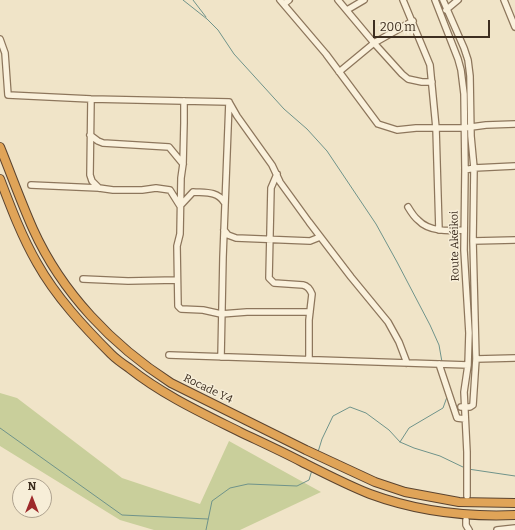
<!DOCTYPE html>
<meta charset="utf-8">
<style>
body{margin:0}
#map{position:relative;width:515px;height:530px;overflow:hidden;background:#f0e4c8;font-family:Bitter,serif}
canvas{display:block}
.north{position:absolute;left:12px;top:478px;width:40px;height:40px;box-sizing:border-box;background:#f7eed8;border:1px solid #ada18e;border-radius:50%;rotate:0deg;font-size:11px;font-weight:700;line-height:16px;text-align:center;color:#3d2e20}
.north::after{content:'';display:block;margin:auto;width:14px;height:18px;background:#9e2a2b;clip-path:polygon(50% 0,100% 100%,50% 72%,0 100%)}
.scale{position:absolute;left:373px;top:20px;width:117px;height:18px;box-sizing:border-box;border:2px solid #3d2e20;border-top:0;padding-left:5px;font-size:12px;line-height:14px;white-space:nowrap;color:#3d2e20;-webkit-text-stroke:3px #f7eed8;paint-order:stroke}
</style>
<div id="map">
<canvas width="515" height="530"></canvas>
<div class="north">N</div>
<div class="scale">200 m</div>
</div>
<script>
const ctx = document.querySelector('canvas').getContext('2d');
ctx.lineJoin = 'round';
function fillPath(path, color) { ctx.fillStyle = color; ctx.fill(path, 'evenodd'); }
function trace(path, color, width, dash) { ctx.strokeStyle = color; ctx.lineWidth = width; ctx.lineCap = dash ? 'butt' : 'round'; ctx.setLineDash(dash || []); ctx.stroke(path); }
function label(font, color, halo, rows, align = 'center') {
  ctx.font = font + ' Bitter,serif'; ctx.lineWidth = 3; ctx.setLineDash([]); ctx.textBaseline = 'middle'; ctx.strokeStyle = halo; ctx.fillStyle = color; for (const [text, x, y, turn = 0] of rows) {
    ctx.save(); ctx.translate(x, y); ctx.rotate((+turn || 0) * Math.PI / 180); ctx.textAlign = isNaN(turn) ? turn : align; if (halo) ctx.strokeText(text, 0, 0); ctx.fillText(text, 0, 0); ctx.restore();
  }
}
const green = new Path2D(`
 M0,393L17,398L122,478L200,504L229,441L321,492L240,530H154L120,520L0,446Z`);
const stream = new Path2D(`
 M183,0L207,19L218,30L234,54L284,109L307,129L327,151L376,224L397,262L430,325L439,345L442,362
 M193,0L206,17
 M0,428L122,515L208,519
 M400,442L409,428L443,408L447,397
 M318,452L322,439L333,416L350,407L366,413L389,430L400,442L414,448L440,456L465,468
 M468,469L515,476
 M206,530L212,501L230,488L248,484L297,486L309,480L312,470`);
const minor = new Path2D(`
 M280,0L326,54L378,124L397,130L416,128H464L486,125L515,124
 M338,0L374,43L402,74L408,79L422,82H432
 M403,0L430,65L436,128L439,230
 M435,0L458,59L461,70L464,94L465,170L464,250L469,333L468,365L464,392L467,452V496
 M443,0L464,48L468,60L470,76L471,136L474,168L473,241L476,359L515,358
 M504,0L515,27
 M284,4L289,0
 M347,10L364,0
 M446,10L458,0
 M0,39L5,53L8,95L91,99L229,102L237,116L272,165L280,182L309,222L351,277L388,322L399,342L407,363
 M339,72L374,43L413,21
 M91,99L90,175L92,181L99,188
 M184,101V123L183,164L181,178L180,234L177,246L178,306L181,309L203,310L221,314L247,312H310
 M90,135L98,141L103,143L169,147L183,164
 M465,170L474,168L515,166
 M277,174L271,188L269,278L274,283L303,285C308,286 310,289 312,294L309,320V358
 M31,185L99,188L113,190H142L156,188L170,190L180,206L193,192C205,193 217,191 224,202
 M408,207C411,212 414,217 418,220C429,232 449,231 463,230
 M224,230L228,235L236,238L310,241L320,237
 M473,241L515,240
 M83,279L128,281L177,280
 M169,355L468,365
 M221,357L223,257L229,102
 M439,364L457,418L465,419
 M461,407H470L473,405L476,359
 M466,520V525L469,530
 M497,530L515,528`);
const highway = new Path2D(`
 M0,147C11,174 21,202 33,229C62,293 112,345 171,383L306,450L375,482L405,492L459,502L515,503
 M0,179C11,208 22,237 37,263C56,297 84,327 111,354C117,360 123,364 129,368C163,395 202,413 240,432C261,442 281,451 302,462C324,473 347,485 370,494C416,511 467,517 515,515`);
const streetNames = [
 ["Route Akéikoi",455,246,-91],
 ["Rocade Y4",208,389,26]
];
fillPath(green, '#c9cf9b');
trace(stream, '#6f938a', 1);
trace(minor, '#8d765c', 8);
trace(highway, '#5b4430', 10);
trace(minor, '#faf1dc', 5.5);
trace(highway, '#e0a458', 8);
label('11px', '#3d2e20', '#f7eed8', streetNames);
</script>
